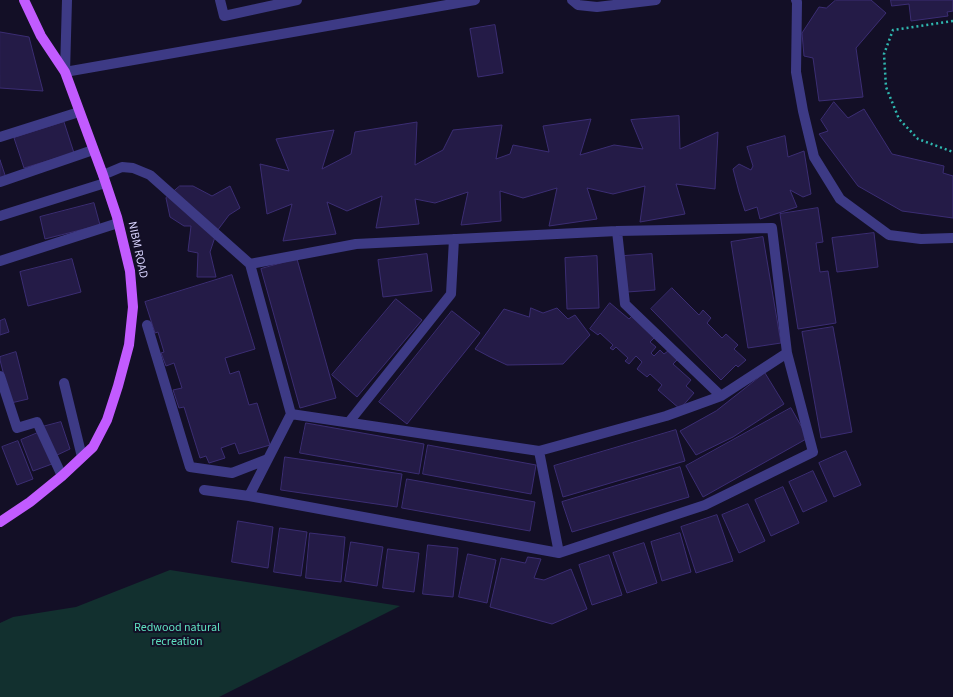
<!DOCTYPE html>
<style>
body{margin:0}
canvas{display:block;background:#130f26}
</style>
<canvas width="953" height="697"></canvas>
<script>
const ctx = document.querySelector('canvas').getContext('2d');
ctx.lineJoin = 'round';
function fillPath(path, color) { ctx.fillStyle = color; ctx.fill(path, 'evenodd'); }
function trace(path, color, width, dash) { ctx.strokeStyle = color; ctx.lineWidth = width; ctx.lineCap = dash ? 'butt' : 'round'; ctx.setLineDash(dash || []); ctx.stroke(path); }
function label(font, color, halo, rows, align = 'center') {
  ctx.font = font + ' "Source Sans 3",sans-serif'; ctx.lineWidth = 4; ctx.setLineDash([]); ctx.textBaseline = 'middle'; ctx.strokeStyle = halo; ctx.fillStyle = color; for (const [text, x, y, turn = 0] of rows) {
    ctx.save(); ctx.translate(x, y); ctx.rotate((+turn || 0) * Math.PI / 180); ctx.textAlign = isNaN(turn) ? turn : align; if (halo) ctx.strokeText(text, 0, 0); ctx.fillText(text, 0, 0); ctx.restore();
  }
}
const green = new Path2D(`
 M170,570L400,606L219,697H0V623L13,617L76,607Z`);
const building = new Path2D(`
 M836,0H871L886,13L856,48L863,97L819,101L813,58L804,56L802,33L819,7L826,8Z
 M891,0H953V11L947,12L948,16L911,21L909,4L892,6Z
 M495,25L503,73L478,77L470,29Z
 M0,32L29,37L43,91L0,88Z
 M834,102L848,118L864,109L892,154L944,166L943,173L953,176V218L902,211L858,186L819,134L828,131L821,120Z
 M679,116L680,149L718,132L715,189L676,184L685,214L640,222L645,186L613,194L587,188L597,219L549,226L557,188L523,198L500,191L501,221L461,225L468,192L435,203L415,199L419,224L376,228L382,196L347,211L327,202L336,234L283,241L292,204L267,214L260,164L289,171L276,139L334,130L322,169L351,154L355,132L417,122L415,165L443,150L453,130L502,125L496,159L510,154L513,145L549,152L543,126L591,119L580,155L614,145L643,149L631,120Z
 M64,122L74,153L24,168L14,138Z
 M785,136L788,157L804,151L811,194L803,197L790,190L797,207L760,219L757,207L745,211L739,192L733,169L739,164L751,170L753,166L747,147Z
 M0,160L6,178L0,179Z
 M180,186H193L212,196L230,186L240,208L229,215L217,231L210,252L216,277H197L198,253L188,251L191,226H184L170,217L166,198Z
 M94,203L100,225L45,239L40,217Z
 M818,208L823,242L816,243L820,272L828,271L836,323L798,329L780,214Z
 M874,233L878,267L837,272L832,238Z
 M763,237L781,343L748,348L731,242Z
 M427,254L432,291L383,297L378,260Z
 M652,254L655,290L627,292L624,256Z
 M597,256L599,308L567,309L565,258Z
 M72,259L81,292L28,306L20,272Z
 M297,259L336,398L300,408L261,269Z
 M232,275L255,349L225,358L230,374L239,371L249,405L257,403L270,445L239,454L235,443L221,448L225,458L209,463L206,456L200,458L184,407L179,408L173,390L182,388L174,363L166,366L161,353L164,352L158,332L155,333L145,302Z
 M672,288L699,315L703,310L711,318L707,323L722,338L726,334L738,345L734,349L746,360L738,367L736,365L721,380L651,309Z
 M396,299L422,320L357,397L332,375Z
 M610,303L629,319L633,315L656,336L650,342L656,347L651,353L654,356L660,350L664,354L668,351L678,359L673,364L691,380L686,386L694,393L680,409L658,390L662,385L650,374L647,377L637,369L642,362L636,356L629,364L625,361L628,358L616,347L613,350L610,348L613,345L600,333L598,335L590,329Z
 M531,308L543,313L557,308L568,319L575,315L590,335L563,364L507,365L490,357L475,349L504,309L529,317Z
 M452,311L480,333L407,424L379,402Z
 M5,319L9,332L0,335V321Z
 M833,327L852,432L821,438L802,332Z
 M16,352L28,399L11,403L0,360V357Z
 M765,373L784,404L733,437L696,455L680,431L716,411Z
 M791,408L808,438L703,497L686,466Z
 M61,422L70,449L55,456L42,427Z
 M306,423L424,444L419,474L300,453Z
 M676,430L685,461L563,497L554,466Z
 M40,432L52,464L33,471L21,440Z
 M18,441L33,479L17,485L2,447Z
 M428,445L536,465L531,494L423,474Z
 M846,451L861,485L834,497L819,463Z
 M285,457L402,474L397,507L281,490Z
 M680,467L689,497L572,532L562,502Z
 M813,471L827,501L803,512L789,482Z
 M407,479L535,502L530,531L402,508Z
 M783,487L799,523L771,536L755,500Z
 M748,504L765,541L739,553L722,515Z
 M717,515L733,561L696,573L681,527Z
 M238,521L273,527L268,568L232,562Z
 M280,528L307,532L301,576L274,572Z
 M310,533L345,537L341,582L306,578Z
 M680,533L691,572L662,581L651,542Z
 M351,542L383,547L377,586L345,581Z
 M644,543L657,583L627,593L613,553Z
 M428,545L458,548L453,597L423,594Z
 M388,549L419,553L414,592L383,588Z
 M468,554L496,560L487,603L459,597Z
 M609,555L622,595L592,605L579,565Z
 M528,557L541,559L534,578L544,580L571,569L587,609L552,624L490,607L501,558L525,563Z`);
const path = new Path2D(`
 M953,21L893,30L884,54L886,87L899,119L918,139L953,152`);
const minor = new Path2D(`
 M67,0L65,72L475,0
 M220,0L224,16L297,0
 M572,0L578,5L597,7L656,0
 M796,0L797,2L796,72L803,111L814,157L840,199L889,235L921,239L953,238
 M0,137L79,112
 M103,175L122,167L133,168L150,175L250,264L356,244L617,231L772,228L787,353L813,452L705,505L559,553L249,496L204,490
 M0,182L93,150
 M0,216L105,183
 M617,231L625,304L721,396
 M0,261L118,223
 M147,325L190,467L232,473L268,459
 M0,376L17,428L37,422L62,476
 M64,383L82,457
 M291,414L539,451L666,416L721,396L787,353
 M349,422L451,294L454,239
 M539,451L559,553
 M249,496L291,414L250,264`);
const major = new Path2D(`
 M0,522L30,502L62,476L93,447L107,420L118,386L129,345L133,307L130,271L117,217L103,175L65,72L41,36L24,0`);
const streetNames = [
 ["NIBM ROAD",137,250,78]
];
const parkNames = [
 ["Redwood natural",177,628],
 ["recreation",177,642]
];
fillPath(green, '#12302f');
fillPath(building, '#241b47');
trace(building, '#3b2d73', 1);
trace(path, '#2fb8b0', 2.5, [2, 3]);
trace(minor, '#3d3a85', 10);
trace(major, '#c25bff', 10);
label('12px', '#d9d4ff', '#130f26', streetNames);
label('12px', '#5fe0c0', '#130f26', parkNames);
</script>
